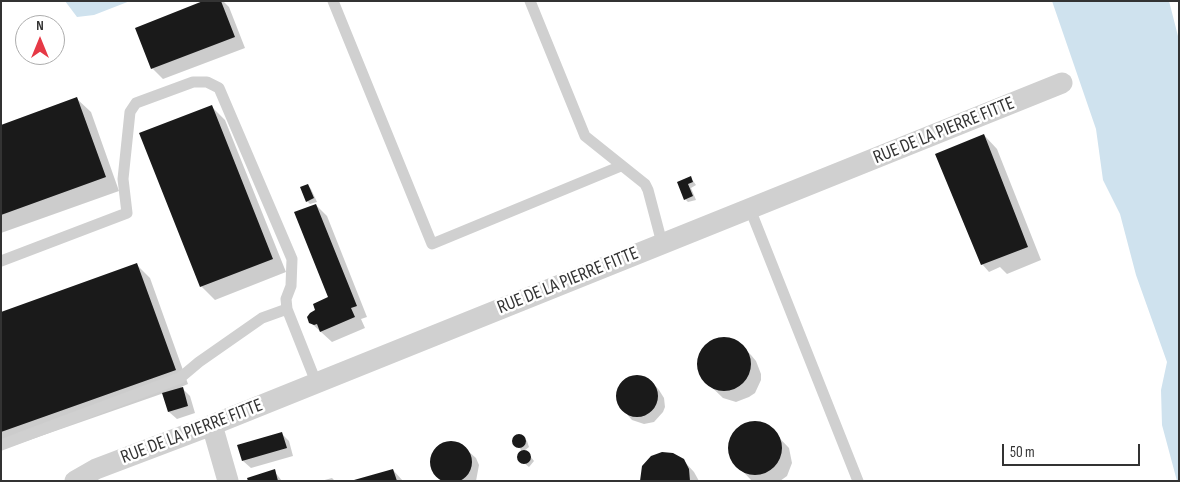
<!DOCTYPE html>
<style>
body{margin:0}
#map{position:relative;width:1180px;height:482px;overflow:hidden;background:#fff;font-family:"Sofia Sans Condensed",sans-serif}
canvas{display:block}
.frame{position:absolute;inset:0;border:2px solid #333;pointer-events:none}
.north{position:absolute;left:15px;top:15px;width:50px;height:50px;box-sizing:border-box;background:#fff;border:1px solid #adadad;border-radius:50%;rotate:0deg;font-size:14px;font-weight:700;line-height:20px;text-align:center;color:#333}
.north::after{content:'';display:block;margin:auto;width:18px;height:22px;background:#e63946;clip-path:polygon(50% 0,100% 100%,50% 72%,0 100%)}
.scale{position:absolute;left:1002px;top:444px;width:138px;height:22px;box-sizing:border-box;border:2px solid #333;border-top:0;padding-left:6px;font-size:15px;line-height:18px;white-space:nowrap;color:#333;-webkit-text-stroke:4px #fff;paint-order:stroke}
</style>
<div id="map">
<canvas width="1180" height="482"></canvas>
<div class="frame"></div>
<div class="north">N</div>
<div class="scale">50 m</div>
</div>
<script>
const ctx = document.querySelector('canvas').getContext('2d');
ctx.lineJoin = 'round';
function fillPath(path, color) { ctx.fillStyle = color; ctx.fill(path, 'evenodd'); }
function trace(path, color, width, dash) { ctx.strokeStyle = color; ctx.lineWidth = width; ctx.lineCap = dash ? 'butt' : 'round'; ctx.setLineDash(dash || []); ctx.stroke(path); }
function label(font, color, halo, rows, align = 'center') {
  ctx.font = font + ' "Sofia Sans Condensed",sans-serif'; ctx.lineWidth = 5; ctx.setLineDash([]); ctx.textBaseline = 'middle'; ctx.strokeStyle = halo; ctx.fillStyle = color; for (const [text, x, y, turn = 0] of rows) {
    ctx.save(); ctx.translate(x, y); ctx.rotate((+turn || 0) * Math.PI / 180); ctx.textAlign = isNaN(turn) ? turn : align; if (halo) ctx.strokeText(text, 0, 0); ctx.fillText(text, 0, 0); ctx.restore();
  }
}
const water = new Path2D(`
 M65,1H130L94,15L77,17Z
 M1052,1H1169L1179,40V481H1177L1162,425L1161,390L1167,362L1136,275L1120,214L1103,180L1096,129Z`);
const shadow = new Path2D(`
 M206,1H223L229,7L245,48L163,79L152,68Z
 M77,99L91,112L119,191L1,233V126Z
 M212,107L225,120L286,272L215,300L201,286Z
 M984,135L997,149L1041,260L1007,274L1000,267L989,272L982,264Z
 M691,178L696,185L691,188L696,200L688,202L685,199L678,182Z
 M308,185L311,189L317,202L310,204L307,201Z
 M316,205L327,216L367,317L361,319L365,328L332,342L310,322L330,298Z
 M136,264L150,278L188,384L181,387L190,396L195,413L177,419L169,412L164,393L1,450V313Z
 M726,339L740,344L751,355L756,361L761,374V380L755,393L749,397L736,402L723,398L701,377L698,363L699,356L707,345L713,341Z
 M629,377H643L652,382L659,390L664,398L665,407L663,412L654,422L644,424L632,420L619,405L617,396L619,387Z
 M754,423L768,426L789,448L792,463L787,476L780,481H752L732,460L729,446L735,432L740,427Z
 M282,434L289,441L293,456L251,468L243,461Z
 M517,436L523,437L527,441L529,447L524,451L521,450L514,441Z
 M449,442L456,443L468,451L476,458L479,465L476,481H442L435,474L432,468L433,454L443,444Z
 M527,452L534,461L529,467L520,460V455L521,453Z
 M683,460L694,472L699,481H642Z
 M393,470L403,481H357Z
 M274,471L282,481H249Z
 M332,478L335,481H321Z`);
const building = new Path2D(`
 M203,1H221L235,37L151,69L135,28Z
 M77,97L106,177L1,215V125Z
 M212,105L273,259L200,287L139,133Z
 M984,134L1028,247L981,265L935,154Z
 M691,176L693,182L688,184L693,196L684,200L677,182Z
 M308,184L314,198L306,202L300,187Z
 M316,204L357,306L351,308L355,317L320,332L317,324L314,325L309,323L307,317L310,313L315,310L313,304L328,297L294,212Z
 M137,263L176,370L1,432V312Z
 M697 364a27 27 0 1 1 54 0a27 27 0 1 1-54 0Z
 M616 396a21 21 0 1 1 42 0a21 21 0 1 1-42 0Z
 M183,387L188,406L168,412L162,393Z
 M728 448a27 27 0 1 1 54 0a27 27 0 1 1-54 0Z
 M282,432L287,448L242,461L237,445Z
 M512 441a7 7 0 1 1 14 0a7 7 0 1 1-14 0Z
 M430 462a21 21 0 1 1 42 0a21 21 0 1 1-42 0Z
 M517 457a7 7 0 1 1 14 0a7 7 0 1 1-14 0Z
 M662,452L673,453L684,459L689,469L690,481H640L642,466L651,456Z
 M275,469L278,481H248L247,478Z
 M393,469L397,481H354V480Z`);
const lane = new Path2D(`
 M333,1L432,244L621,166
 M530,1L585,136L645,184L648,190L662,243
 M750,209L858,481
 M1,261L127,213L123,179L130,112L136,103L193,82H207L219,88L292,259L291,286L286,299L287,309L316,382
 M1,445L180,378L199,362L262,318L287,309`);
const street = new Path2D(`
 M212,425L228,481
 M75,481L96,469L212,425L1062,83`);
const streetNames = [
 ["RUE DE LA PIERRE FITTE",944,131,-22],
 ["RUE DE LA PIERRE FITTE",568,281,-22],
 ["RUE DE LA PIERRE FITTE",192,432,-21]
];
fillPath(water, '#cfe2ee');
fillPath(shadow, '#0003');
fillPath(building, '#1a1a1a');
trace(lane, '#d0d0d0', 11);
trace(street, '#d0d0d0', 21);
label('19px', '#333', '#fff', streetNames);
</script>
